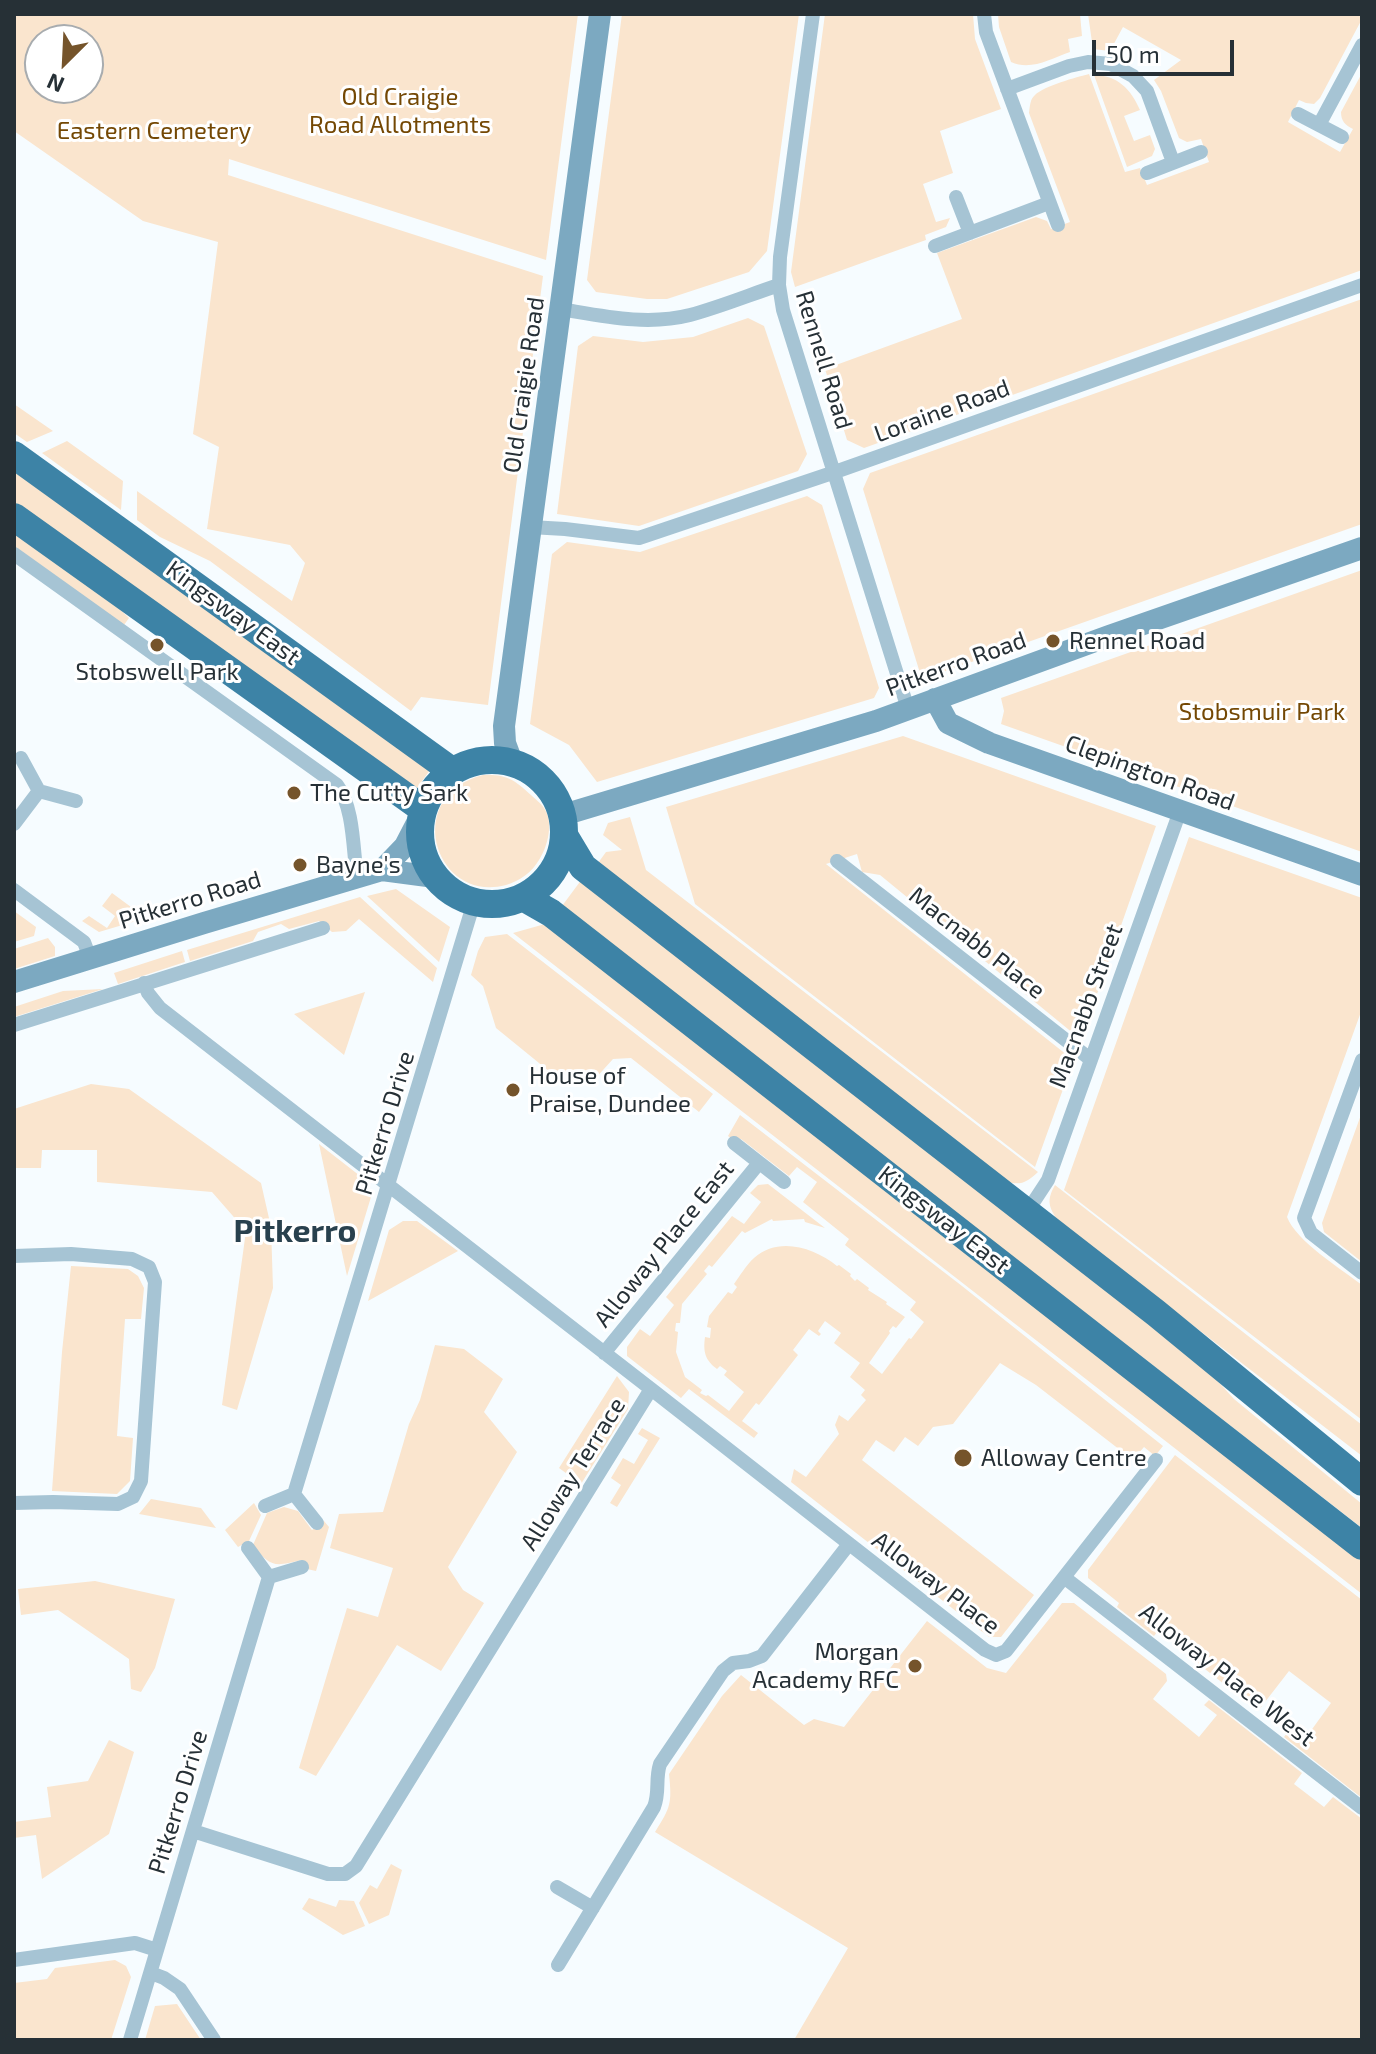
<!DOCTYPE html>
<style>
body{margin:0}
#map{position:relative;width:1376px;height:2054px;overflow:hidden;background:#f6fcff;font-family:"Exo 2",sans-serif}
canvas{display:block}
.frame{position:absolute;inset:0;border:16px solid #263036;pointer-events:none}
.north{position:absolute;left:24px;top:24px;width:80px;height:80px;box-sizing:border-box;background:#fff;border:2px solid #a8acaf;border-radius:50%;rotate:204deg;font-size:22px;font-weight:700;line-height:32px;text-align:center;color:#263036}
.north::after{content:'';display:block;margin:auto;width:28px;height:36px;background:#75542b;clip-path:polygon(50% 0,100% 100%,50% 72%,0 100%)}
.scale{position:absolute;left:1092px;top:40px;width:142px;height:36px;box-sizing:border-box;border:4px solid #263036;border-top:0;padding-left:10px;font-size:24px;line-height:28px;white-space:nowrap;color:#263036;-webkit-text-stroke:6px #fff;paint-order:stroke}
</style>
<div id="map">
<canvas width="1376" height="2054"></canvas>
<div class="frame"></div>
<div class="north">N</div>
<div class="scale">50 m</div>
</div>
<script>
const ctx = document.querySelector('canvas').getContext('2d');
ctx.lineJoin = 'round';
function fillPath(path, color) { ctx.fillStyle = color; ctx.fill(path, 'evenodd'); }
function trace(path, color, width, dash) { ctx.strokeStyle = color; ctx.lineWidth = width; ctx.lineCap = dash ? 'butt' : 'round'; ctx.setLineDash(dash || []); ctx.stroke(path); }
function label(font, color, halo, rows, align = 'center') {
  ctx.font = font + ' "Exo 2",sans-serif'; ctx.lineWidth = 6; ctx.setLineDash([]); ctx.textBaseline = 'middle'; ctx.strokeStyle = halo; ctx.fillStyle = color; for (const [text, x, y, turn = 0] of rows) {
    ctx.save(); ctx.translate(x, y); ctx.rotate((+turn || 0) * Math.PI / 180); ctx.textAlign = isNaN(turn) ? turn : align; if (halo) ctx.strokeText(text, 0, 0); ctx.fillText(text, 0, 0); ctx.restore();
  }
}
const green = new Path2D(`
 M14,14H578L546,260L229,159L228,175L543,276L488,705L421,697L411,711L210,561L160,537L137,520V491L292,601L305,563L290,545L207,529L219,447L193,434L218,242L143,221L14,131ZM40,40H88V88H40Z
 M622,14H799L767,251L749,272L667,299H647L596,292L587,280Z
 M825,14H973L975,39L1001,109L940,131L953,173L923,184L936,222L950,218L946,227L925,235L926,240L795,287L791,272Z
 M998,14H1080L1082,36L1068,39L1070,52C1050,59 1031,71 1011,62L999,27Z
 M1088,14H1362V19L1320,98L1314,104L1306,103L1299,100L1288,122L1340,152L1353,129C1345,125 1341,121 1341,112L1362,73V270L864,448L847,440L825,369L962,319L937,253L1036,217L1047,221L1051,229L1070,222L1029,113C1030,106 1030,99 1035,95C1044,86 1077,77 1089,74L1125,172L1140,168L1147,185L1209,162L1201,139L1187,142L1179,138L1161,91L1154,80L1181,60L1123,27L1110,51L1093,49Z
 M1094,75C1117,75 1131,89 1140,110L1124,116L1134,141L1150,135L1155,149L1152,156L1127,167Z
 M1362,299V524L929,677L920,673L863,489L870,473Z
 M748,318L764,326L807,454L798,471L639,526L557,514L578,346L593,336L643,342L693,337Z
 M14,404L53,431L27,442L14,433Z
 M67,441L123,481L121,510L42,453Z
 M14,467L432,767L415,791L14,503Z
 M807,496L822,505L879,688L874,698L597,782L569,745L530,724L552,554L567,542L640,552Z
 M14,530L107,597L129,618L124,625L14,546Z
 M1362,570V852L1001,724L1004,711L1001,698Z
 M903,736L1156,826L1084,1031L1074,1034L880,875L862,872L857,854L826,864L1067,1055L1071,1067L1035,1167L695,904L666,807Z
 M483,775C506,774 514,779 531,795C535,799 541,803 544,808C554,822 548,846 539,860C532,872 520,881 506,885C435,904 401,796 483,775Z
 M630,817L646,870L1038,1172C1026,1183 1020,1186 1005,1181L598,863L606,852L622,850L603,835L608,823Z
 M1189,837L1362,898V1009L1287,1217C1297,1242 1340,1268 1362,1285V1420L1064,1190Z
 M582,879L1194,1355L1234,1399L1362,1504V1528L562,906Z
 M396,889L450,927L439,962L367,896Z
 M112,893L146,918L99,932L82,921L89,916L107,928L115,916L102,906Z
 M360,897L437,968L433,982L359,919L346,931L332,932L319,921L289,929L281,924L258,932L253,941L190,961L187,950Z
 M14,911L36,927L34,936L14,942Z
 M545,924L1362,1556V1594L513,933Z
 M507,934L713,1094L699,1112L631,1058L613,1059L594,1080L566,1085L496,1028L483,986L471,975L478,951L485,937Z
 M48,938L55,947V956L14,969V949Z
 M182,951L185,962L118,984L114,973Z
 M103,989L14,1017V1007L63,991Z
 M365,992L344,1055L294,1014Z
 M91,1084L129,1089L261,1183L271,1227L273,1288L237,1410L222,1405L246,1231L212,1192L97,1182V1150H42L41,1168H14V1109Z
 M1362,1112V1262L1324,1232L1322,1223Z
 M740,1115L962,1286L1163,1446L1155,1456L1144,1447L1133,1460L1036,1385L1000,1363L953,1424L933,1427L918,1446L905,1437L894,1452L876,1440L862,1460L1034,1595L1001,1637H989L791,1482L794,1469L806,1477L839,1434L835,1425L839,1415L848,1421L866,1400L861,1395L865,1390L850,1377L860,1363L834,1343L841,1333L825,1321L818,1331L821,1334L819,1336L809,1329L793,1350L798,1355L759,1405L756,1403L742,1421L758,1433L754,1438L689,1389L681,1398L627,1356V1347L640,1329L650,1336L674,1305L666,1297L732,1216L744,1224L761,1202L750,1193L758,1185L768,1184L825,1228L805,1222L804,1219L773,1221L772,1219L745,1233L742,1231L712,1267L709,1265L704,1271L707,1274L682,1304L680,1323H676L675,1331L678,1332L676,1352L685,1377L702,1390L700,1393L706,1396L708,1395L729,1411L744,1392L724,1375L727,1371L720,1366L717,1369C705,1360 703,1352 705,1337L710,1338L711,1328L707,1327L709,1316L728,1292L732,1294L737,1287L734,1284C740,1276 746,1265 754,1258C779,1236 814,1248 837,1266L839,1265L851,1274L850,1276L855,1281L857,1279L869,1288L868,1290L887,1302L886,1304L905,1317L896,1328L893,1326L889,1331L890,1333L869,1363L882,1374L909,1338L911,1339L924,1322L910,1310L916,1302L845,1245L849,1239L803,1202L817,1182L797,1167L789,1176L741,1139L737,1143L728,1136Z
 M319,1144L364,1179L371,1197L347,1276Z
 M1055,1185L1362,1425V1456L1058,1221C1049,1207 1046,1201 1055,1185Z
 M403,1221H417L458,1251L368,1301L389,1230Z
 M71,1266L128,1269L138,1276L144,1288L141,1319H125L117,1436L133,1438L130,1481L117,1494L52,1491L62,1352Z
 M435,1345L464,1349L503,1379L484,1412L517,1452L448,1567L463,1590L484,1603L441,1671L397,1645L316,1776L299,1768L347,1608L378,1617L393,1568L330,1548L339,1514L383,1512L409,1424L420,1400Z
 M617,1376L629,1392L628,1409L581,1484L559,1468Z
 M642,1428L660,1438L617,1507L610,1503L621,1485L611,1478L623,1458L634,1464L648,1440L638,1434Z
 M1175,1455L1362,1600V1798L1284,1737L1287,1733L1302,1743L1331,1703L1289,1671L1258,1711L1186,1654L1192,1644L1164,1623L1154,1636L1117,1607L1119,1603L1088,1578V1570Z
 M151,1499L201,1508L216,1528L139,1514Z
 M254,1503L261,1515L249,1541L238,1547L225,1530Z
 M284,1507L298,1511L312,1530L324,1521L329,1527L316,1571L307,1569L301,1560C274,1567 270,1567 253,1545L267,1513Z
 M95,1581L175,1599L155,1668L141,1692L131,1689L129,1659L58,1610L21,1615L18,1589Z
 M1062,1603H1074L1166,1674L1167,1681L1153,1699L1199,1737L1217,1715L1204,1705L1209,1700L1302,1773L1294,1784L1324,1807L1333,1797L1362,1819V2040H794L848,1948L655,1832C671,1807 672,1803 669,1774L722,1696L741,1675L804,1725L814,1719L844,1727L927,1621L987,1668L1006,1673Z
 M109,1740L134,1752L109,1834L42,1879L36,1835L14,1838V1822L51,1817L47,1787L88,1781Z
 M391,1864L402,1870L389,1915L369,1924L359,1903L370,1885L377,1889Z
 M309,1898L336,1907L339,1900L354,1901L365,1926L343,1935L302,1909Z
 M115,1960L126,1966L131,1977L111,2040H14V1983L47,1979L55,1968Z
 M177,2004L201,2040H145L155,2006Z`);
const street = new Path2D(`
 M813,14L780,257L779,285L783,310L908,709
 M984,14L986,32L1058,225
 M1007,89L1069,66L1088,62L1111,64L1133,76L1147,91L1173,162
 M1298,114L1342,137
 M1319,125L1362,45
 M1147,173L1201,152
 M956,197L970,233
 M935,246L1049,203
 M560,309C603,316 647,326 690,315C720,307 749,295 779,285
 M530,527L565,529L639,538L835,472L1362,285
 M14,554L337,785C354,807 353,850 357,878
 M39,791L76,801
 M14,824L39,791L21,758
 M837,861L1090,1059
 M14,890L84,942L90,958
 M144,983L148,993L160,1008L651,1389L356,1866L345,1874H328L193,1831
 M14,1025L323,928
 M1362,1060L1304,1218L1311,1233L1362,1273
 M734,1143L784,1182
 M1027,1212L1048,1180L1180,811
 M14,1256L71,1254L132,1259L149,1267L155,1282L141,1481L133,1497L118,1504L53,1502L14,1503
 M604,1353L759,1163
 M651,1389L985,1650L996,1655L1006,1651L1156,1460
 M294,1494L474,902
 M265,1506L294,1494L317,1523
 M248,1548L269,1577L302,1567
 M1065,1578L1362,1808
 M557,1887L593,1908
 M14,1960L135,1943L157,1950
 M558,1965L654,1807C660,1791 655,1780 660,1764L723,1671L733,1663L749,1661L762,1656L849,1544
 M151,1973L164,1978L180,1989L214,2040
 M130,2040L269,1577`);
const secondary = new Path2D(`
 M935,699L948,723L989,743L1362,875
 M512,762L505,743L504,726L600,14
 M563,815L876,721L1109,636L1362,548
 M382,870L405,846L420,817
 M14,982L204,923L382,870L435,877`);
const highway = new Path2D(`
 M14,455L452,771
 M14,517L423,809
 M420 832a72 72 0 1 1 144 0a72 72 0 1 1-144 0Z
 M565,837L583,867L1156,1313L1362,1482
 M523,897L551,913L1362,1546`);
const markers = [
 [1053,641,8,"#75542b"],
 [157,645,8,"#75542b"],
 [294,793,8,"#75542b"],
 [300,865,8,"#75542b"],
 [513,1090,8,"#75542b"],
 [963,1458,10,"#75542b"],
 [915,1666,8,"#75542b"]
];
const parkNames = [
 ["Old Craigie",400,97],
 ["Road Allotments",400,125],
 ["Eastern Cemetery",154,131],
 ["Stobsmuir Park",1262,712]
];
const streetNames = [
 ["Rennell Road",824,360,73],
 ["Old Craigie Road",524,385,-82],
 ["Loraine Road",942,411,-20],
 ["Kingsway East",233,613,36],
 ["Pitkerro Road",956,664,-20],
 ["Clepington Road",1150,773,20],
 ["Pitkerro Road",190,900,-17],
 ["Macnabb Place",977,943,38],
 ["Macnabb Street",1086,1006,-70],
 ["Pitkerro Drive",385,1123,-73],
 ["Kingsway East",944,1220,38],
 ["Alloway Place East",664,1244,-51],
 ["Alloway Terrace",573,1474,-58],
 ["Alloway Place",936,1583,37],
 ["Alloway Place West",1227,1675,38],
 ["Pitkerro Drive",178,1802,-73]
];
const poiNames = [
 ["Rennel Road",1069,641],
 ["Stobswell Park",157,672,"center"],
 ["The Cutty Sark",310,793],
 ["Bayne's",316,865],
 ["House of",529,1076],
 ["Praise, Dundee",529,1104],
 ["Alloway Centre",981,1458],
 ["Morgan",899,1652,"right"],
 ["Academy RFC",899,1680,"right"]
];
const districtNames = [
 ["Pitkerro",295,1231]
];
fillPath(green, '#fae5ce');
trace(street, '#a6c4d4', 14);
trace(secondary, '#7ca9c1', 22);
trace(highway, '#3d83a6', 28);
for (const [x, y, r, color] of markers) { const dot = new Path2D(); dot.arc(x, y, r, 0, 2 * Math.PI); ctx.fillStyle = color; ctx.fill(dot); trace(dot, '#fff', 3); }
label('24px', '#744804', '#fff', parkNames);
label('24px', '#263036', '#fff', streetNames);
label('24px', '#263036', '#fff', poiNames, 'left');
label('bold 32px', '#29414e', '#fff', districtNames);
</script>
